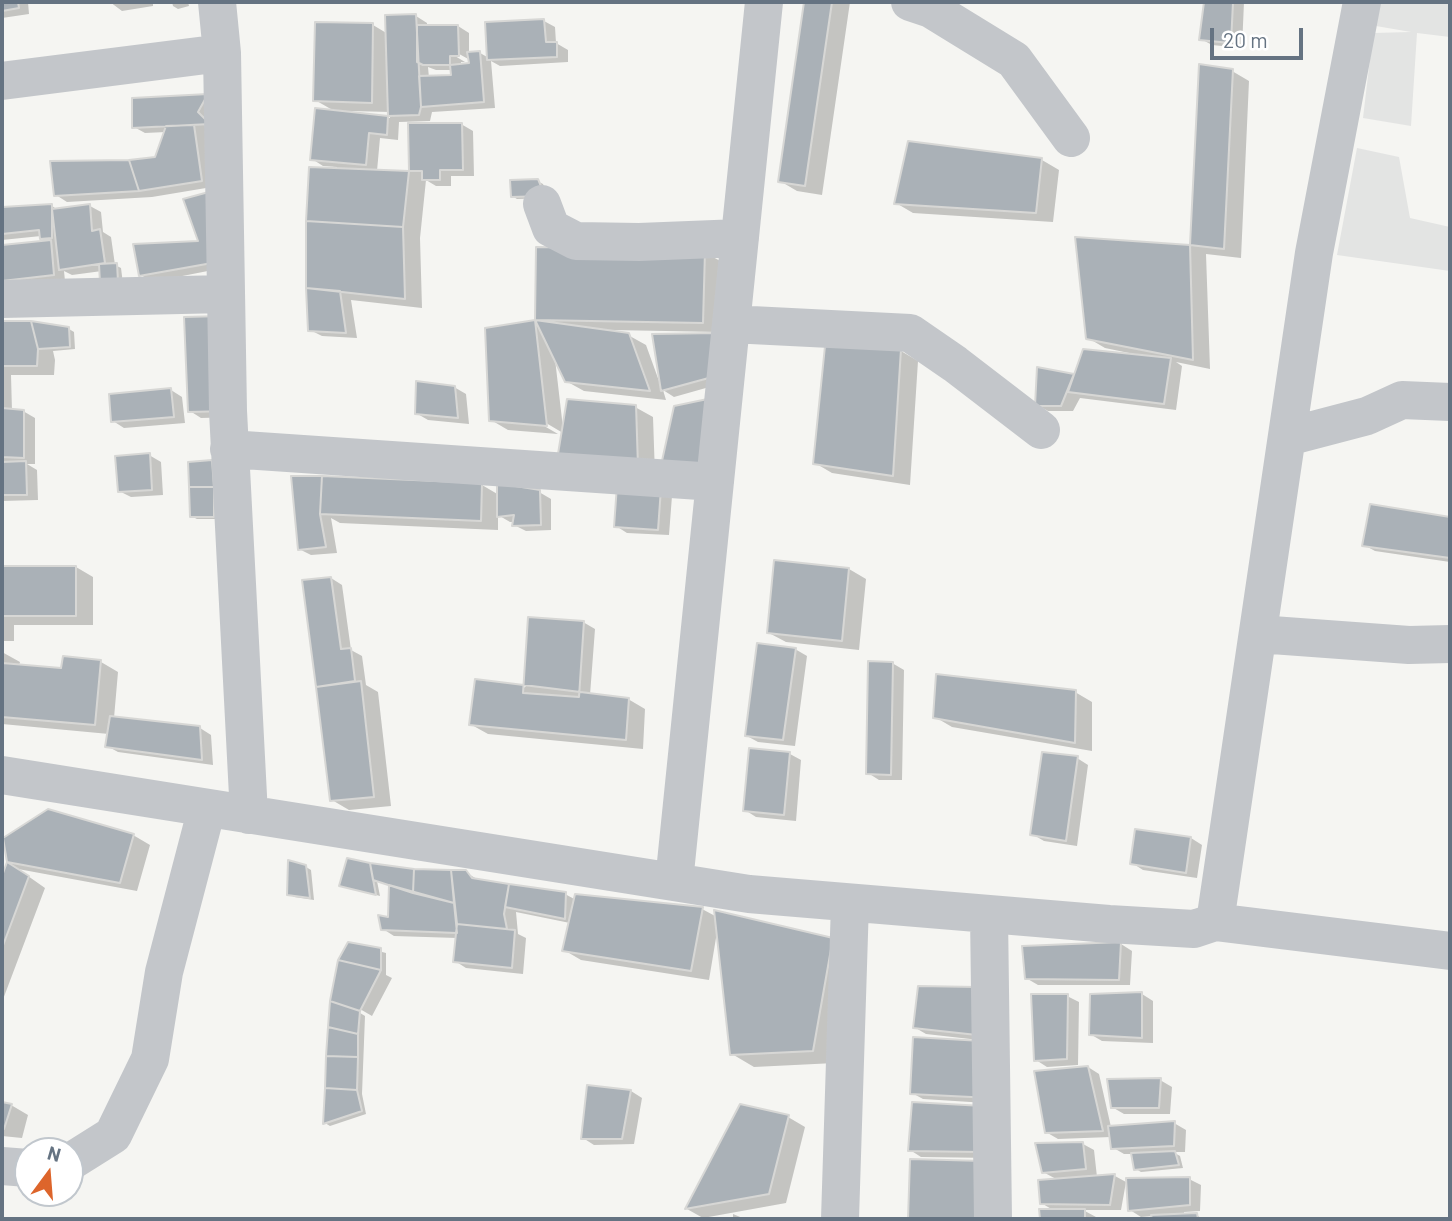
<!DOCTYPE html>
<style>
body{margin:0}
#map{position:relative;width:1452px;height:1221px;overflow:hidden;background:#f5f5f2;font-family:Barlow,sans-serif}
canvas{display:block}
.frame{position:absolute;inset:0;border:4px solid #657382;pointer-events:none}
.north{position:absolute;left:14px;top:1137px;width:70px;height:70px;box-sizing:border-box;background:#fff;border:2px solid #c1c7cd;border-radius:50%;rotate:16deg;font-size:19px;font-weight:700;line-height:28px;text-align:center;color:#657382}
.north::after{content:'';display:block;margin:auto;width:24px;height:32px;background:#dd652b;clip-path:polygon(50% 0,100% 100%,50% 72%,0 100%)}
.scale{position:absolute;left:1210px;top:28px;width:93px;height:32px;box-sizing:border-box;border:4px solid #657382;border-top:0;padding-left:9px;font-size:21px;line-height:24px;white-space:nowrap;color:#657382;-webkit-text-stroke:5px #fff;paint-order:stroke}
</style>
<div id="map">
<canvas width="1452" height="1221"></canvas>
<div class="frame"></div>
<div class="north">N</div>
<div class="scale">20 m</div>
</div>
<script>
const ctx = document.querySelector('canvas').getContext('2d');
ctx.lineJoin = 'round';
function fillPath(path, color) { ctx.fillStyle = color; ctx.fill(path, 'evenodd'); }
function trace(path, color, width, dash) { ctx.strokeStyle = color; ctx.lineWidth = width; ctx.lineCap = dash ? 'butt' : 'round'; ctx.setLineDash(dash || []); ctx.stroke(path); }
const built = new Path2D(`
 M1377,2H1450V37L1417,33L1411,126L1363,118L1373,33L1411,32L1376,26Z
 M1357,148L1399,157L1410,218L1450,227V271L1337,255Z`);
const shadow = new Path2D(`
 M2,2H28L29,14L2,18Z
 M110,2H153V6L122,11Z
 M172,2H188L189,6L178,9L173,6Z
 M806,2H850L822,195L797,191L780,181Z
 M1205,2H1244L1242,48L1212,45L1201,39Z
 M416,16L427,23V27L458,26L469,33V54L480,53L489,58L544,21L555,27L556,43L568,50V62L500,66L491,61L495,108L432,112L430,121L399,122L398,140L380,138L377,171L411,172L410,125L461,124L473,131L474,176H451V186H436L426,180L420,238L422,308L351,300L357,338L322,336L310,330L337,167L323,166L312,159L336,112L315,100L373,25L388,34ZM452,50L470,60V65L461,66V62H465L450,53ZM428,67L436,70H453V76L429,78ZM350,111L390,112V118L350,114Z
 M1201,66L1232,71L1249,81L1241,258L1206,254L1210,369L1176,362L1182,366L1176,410L1080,398L1073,411H1048L1037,405L1038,369L1075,376L1128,355L1129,353L1105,348L1088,338L1077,239L1191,247Z
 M207,96L212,187L152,197L67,202L56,195L129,162L157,159L166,132L145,133L134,127Z
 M1042,160L1059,170L1053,222L913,213L896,203Z
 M537,181L543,184L549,198L517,199L512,196Z
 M2,206V209L52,206L58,210L90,206L101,212L103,232L111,237L115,265L121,268L123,284L102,271L72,275L64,271L65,281L2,288V248L48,242L41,236L2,240Z
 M201,243L223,268L152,282L141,275Z
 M537,248L704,252L722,262L720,332L610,330V332L628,335L646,345L659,381L654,336L727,382L674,397L663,390L666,400L584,391L566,381L555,359L563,428L635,407L653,417L655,475L563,433L541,420L539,423L558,434L508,430L491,420L487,329L536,321Z
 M186,318L238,417L201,418L190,411Z
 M2,323H31L69,329L74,332L75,349L53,351L55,360L54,375H11L12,411H23L35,418V464H27L37,470L38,500L2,501Z
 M901,351L918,361L910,485L832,473L815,463Z
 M454,387L466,394L469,424L428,420L416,413Z
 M171,390L182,397L185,423L124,428L113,421Z
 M149,455L161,462L163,495L131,497L119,491Z
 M211,462L219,519H197L191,516Z
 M293,478L482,485L499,495L539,492L551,499V530L526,531L514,525L515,522H510L498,515V530L340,523L331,518L337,553L311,555L299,549Z
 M618,487L672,496L669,535L627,533L616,526Z
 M1371,506L1450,518V562L1375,551L1364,545Z
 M2,567H76L93,577V625H14V641H2Z
 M849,569L866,579L859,650L786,642L769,633Z
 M331,578L342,585L351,650L362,656L366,685L378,692L391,806L349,810L332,800L318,687Z
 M583,622L595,629L590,695L628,699L645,709L643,749L488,734L470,724L525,687Z
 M795,649L807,656L795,746L758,742L747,736Z
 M2,652L20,662L19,666L63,670L101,662L118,672L114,718L200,728L211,735L213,765L118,752L107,746L109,734L2,724Z
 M892,663L904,670L902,780H879L868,773Z
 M1075,692L1092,702V751L952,727L935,717Z
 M750,750L790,754L801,760L796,821L756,817L745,810Z
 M1077,758L1088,765L1077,846L1044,841L1032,834Z
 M133,835L150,845L137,891L18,869L45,888L2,1002V881L9,862Z
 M1191,838L1202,845L1197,878L1143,870L1132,863Z
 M306,867L311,870L314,900L294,897L289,894Z
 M414,871L465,872L477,879L565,894L576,900L702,909L717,917L832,939L835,1063L754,1067L732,1054L717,932L709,980L581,960L564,950L570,923L516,912L518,934L526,938L523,974L466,968L455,961L457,938L394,936L383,929L390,919L391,885L377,881L380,896L341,885Z
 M348,943L386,953V975L392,978L372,1016L353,1005L352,1008L365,1016L362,1094L366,1114L330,1126L325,1123Z
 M1121,944L1132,951L1130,985H1038L1026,978L1024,948Z
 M919,987L988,1041L926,1034L914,1027Z
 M1142,994L1153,1001V1043L1102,1041L1090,1034Z
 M1067,996L1079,1002L1078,1065L1047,1067L1036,1060Z
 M915,1039L1002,1104L923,1099L912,1093Z
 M1088,1067L1099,1074L1111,1127L1174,1123L1186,1130L1185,1152H1173L1180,1156L1183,1168L1141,1172L1136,1169L1133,1154H1124L1112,1147L1111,1137L1058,1139L1046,1132Z
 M1160,1080L1172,1087L1170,1114H1124L1112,1107Z
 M631,1091L642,1098L634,1144L594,1145L583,1138Z
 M2,1104L11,1105L28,1115L22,1138L2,1136Z
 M913,1104L993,1158L921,1157L910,1150Z
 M741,1106L788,1117L805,1127L786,1203L703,1218L687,1209Z
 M1083,1144L1094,1150L1097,1177L1115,1176L1126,1182L1121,1210H1083L1096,1217V1219H1041V1211H1055L1041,1203L1058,1180L1043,1172Z
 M1189,1179L1201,1185L1200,1211L1184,1212V1215H1197L1202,1219H1154L1153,1216L1141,1217L1130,1210Z
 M733,1214L745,1219H733Z`);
const building = new Path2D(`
 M2,2H18L19,8L2,11Z
 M804,2H832L805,186L778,182Z
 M1204,2H1233L1231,43L1199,40Z
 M416,14L421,107L419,115L388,116L385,15Z
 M544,19L546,42H557V57L487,60L485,22Z
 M315,22L373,23L372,103L313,101Z
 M417,25H458L459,56H450V65H423L417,62Z
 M480,51L484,102L421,107L419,76L451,75L450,65L469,63L467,52Z
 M1199,64L1233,69L1224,249L1190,245Z
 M208,94L198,112L210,124L132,128V98Z
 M315,108L388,116L387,135L369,133L366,165L310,160Z
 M408,123H462L463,170H440V180H422V171H409Z
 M194,125L202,181L139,191L129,160L155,157L166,126Z
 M908,141L1042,158L1036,213L894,204Z
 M129,160L139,191L54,196L50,161Z
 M309,167L409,171L403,227L306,221Z
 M538,179L545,196L511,197L510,180Z
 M216,190L212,263L139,276L133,244L198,241L183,199Z
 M52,204V238L40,239L39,230L2,234V207Z
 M90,204L92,231L100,229L105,263L59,270L52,209Z
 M306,221L403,227L405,299L306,288Z
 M1075,237L1190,245L1193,360L1086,339Z
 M51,240L54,275L2,281V245Z
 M536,247L705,250L703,323L535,320Z
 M117,263L118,282L100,283L99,264Z
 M306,288L340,291L346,333L308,331Z
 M224,316L228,411L188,412L184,317Z
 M535,320L547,426L489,421L485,328Z
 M535,320L629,333L650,391L565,382Z
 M2,321H31L38,349L37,366H2Z
 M31,321L69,327L70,347L38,349Z
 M717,333L716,376L661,391L652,334Z
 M825,346L901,349L893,476L813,464Z
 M1083,349L1171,358L1164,404L1068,392Z
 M1037,367L1074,374L1061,406H1035Z
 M416,381L455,386L458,418L415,414Z
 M171,388L174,417L111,422L109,394Z
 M722,396L715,482L660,470L674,406Z
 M567,399L636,405L638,467L557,460Z
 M2,408L24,410V458L2,457Z
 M150,453L152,490L118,492L115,456Z
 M212,460L214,487H189L188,462Z
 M26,461L27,495H2V462Z
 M291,476H322L320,514L326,547L298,550Z
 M322,476L482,483L481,521L320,514Z
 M497,483L540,490L541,525L512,526L514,515L497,517Z
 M617,485L661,488L658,530L614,527Z
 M189,487H214V517H190Z
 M1370,504L1450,517V558L1362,546Z
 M774,560L849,568L842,641L767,633Z
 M2,566H76V616H2Z
 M331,577L341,649L351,648L355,681L316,687L302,580Z
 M528,617L584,621L579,697L523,693Z
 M757,643L796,648L783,740L745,736Z
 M2,650V663L61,668L63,656L101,660L95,725L2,717Z
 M868,661L893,662L891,775L866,774Z
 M936,674L1076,690L1075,743L933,718Z
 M475,679L629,698L626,740L469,725Z
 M361,681L374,797L330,801L316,687Z
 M110,716L200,726L202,760L105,747Z
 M749,748L790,752L784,815L743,811Z
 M1042,752L1078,756L1066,841L1030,835Z
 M48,809L134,834L120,883L7,862L3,838Z
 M1135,829L1191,837L1186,873L1130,864Z
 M347,858L370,863L376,895L339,886Z
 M288,860L306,865L310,898L287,895Z
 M7,862L29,876L2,948V876Z
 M370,863L414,869L413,893L373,880Z
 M414,869L451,870L454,903L413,893Z
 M451,870H466L472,878L509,884L504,914L507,929L457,924Z
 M509,884L566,892L565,919L505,907Z
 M389,885L454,903L457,933L381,930L378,915L388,917Z
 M575,894L703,907L691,971L562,951Z
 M714,910L833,938L813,1051L730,1055Z
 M457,924L515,930L512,968L453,962Z
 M348,942L381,948V970L338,960Z
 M1121,942L1119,980L1025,979L1022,946Z
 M338,960L381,970L360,1011L330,1001Z
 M918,986L977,987V1035L913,1028Z
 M1142,992V1038L1089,1035L1090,994Z
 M1031,994H1068L1067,1059L1034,1061Z
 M330,1001L360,1011L358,1034L328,1027Z
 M328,1027L358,1034V1057L326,1056Z
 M913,1037L982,1041L992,1098L910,1094Z
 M326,1056L358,1057L357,1090L325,1088Z
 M1088,1066L1103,1131L1045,1133L1034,1071Z
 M1161,1078L1159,1108H1111L1107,1079Z
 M587,1085L631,1090L622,1139H581Z
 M325,1088L357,1090L362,1111L323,1124Z
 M2,1102L12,1104L4,1129H2Z
 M912,1102L983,1106L982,1152L908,1151Z
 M740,1104L789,1115L769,1194L685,1209Z
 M1175,1121L1174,1146L1111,1149L1108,1126Z
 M1083,1142L1086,1169L1042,1173L1035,1143Z
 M1175,1151L1179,1165L1134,1170L1131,1153Z
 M910,1159L984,1161V1219H908Z
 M1115,1174L1110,1205L1040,1204L1038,1180Z
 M1190,1177V1205L1128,1211L1126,1178Z
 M1039,1209H1085V1219H1040Z
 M1197,1213L1198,1219H1152L1151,1215Z`);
const minor = new Path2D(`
 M217,2L222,53L228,411L249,815
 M910,2L931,9L1014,60L1071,138
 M2,81L222,53
 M542,204L551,228L576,241L639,242L740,238
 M2,299L226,294
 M731,324L910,333L955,364L1041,430
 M1287,437L1367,416L1402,400L1450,402
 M229,449L715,482
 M1258,634L1409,645L1450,644
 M2,775L749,894L1109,924L1194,929L1215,922L1450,951
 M674,882L764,2
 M989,914L993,1219
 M1215,922L1314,253L1362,2
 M70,1162L113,1135L150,1059L164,972L207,808
 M2,1166L28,1168
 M840,1219L850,903`);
fillPath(built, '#e3e4e3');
fillPath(shadow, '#0003');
fillPath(building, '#aab1b7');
trace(building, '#d7d7d5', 2);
trace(minor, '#c3c6ca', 38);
</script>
